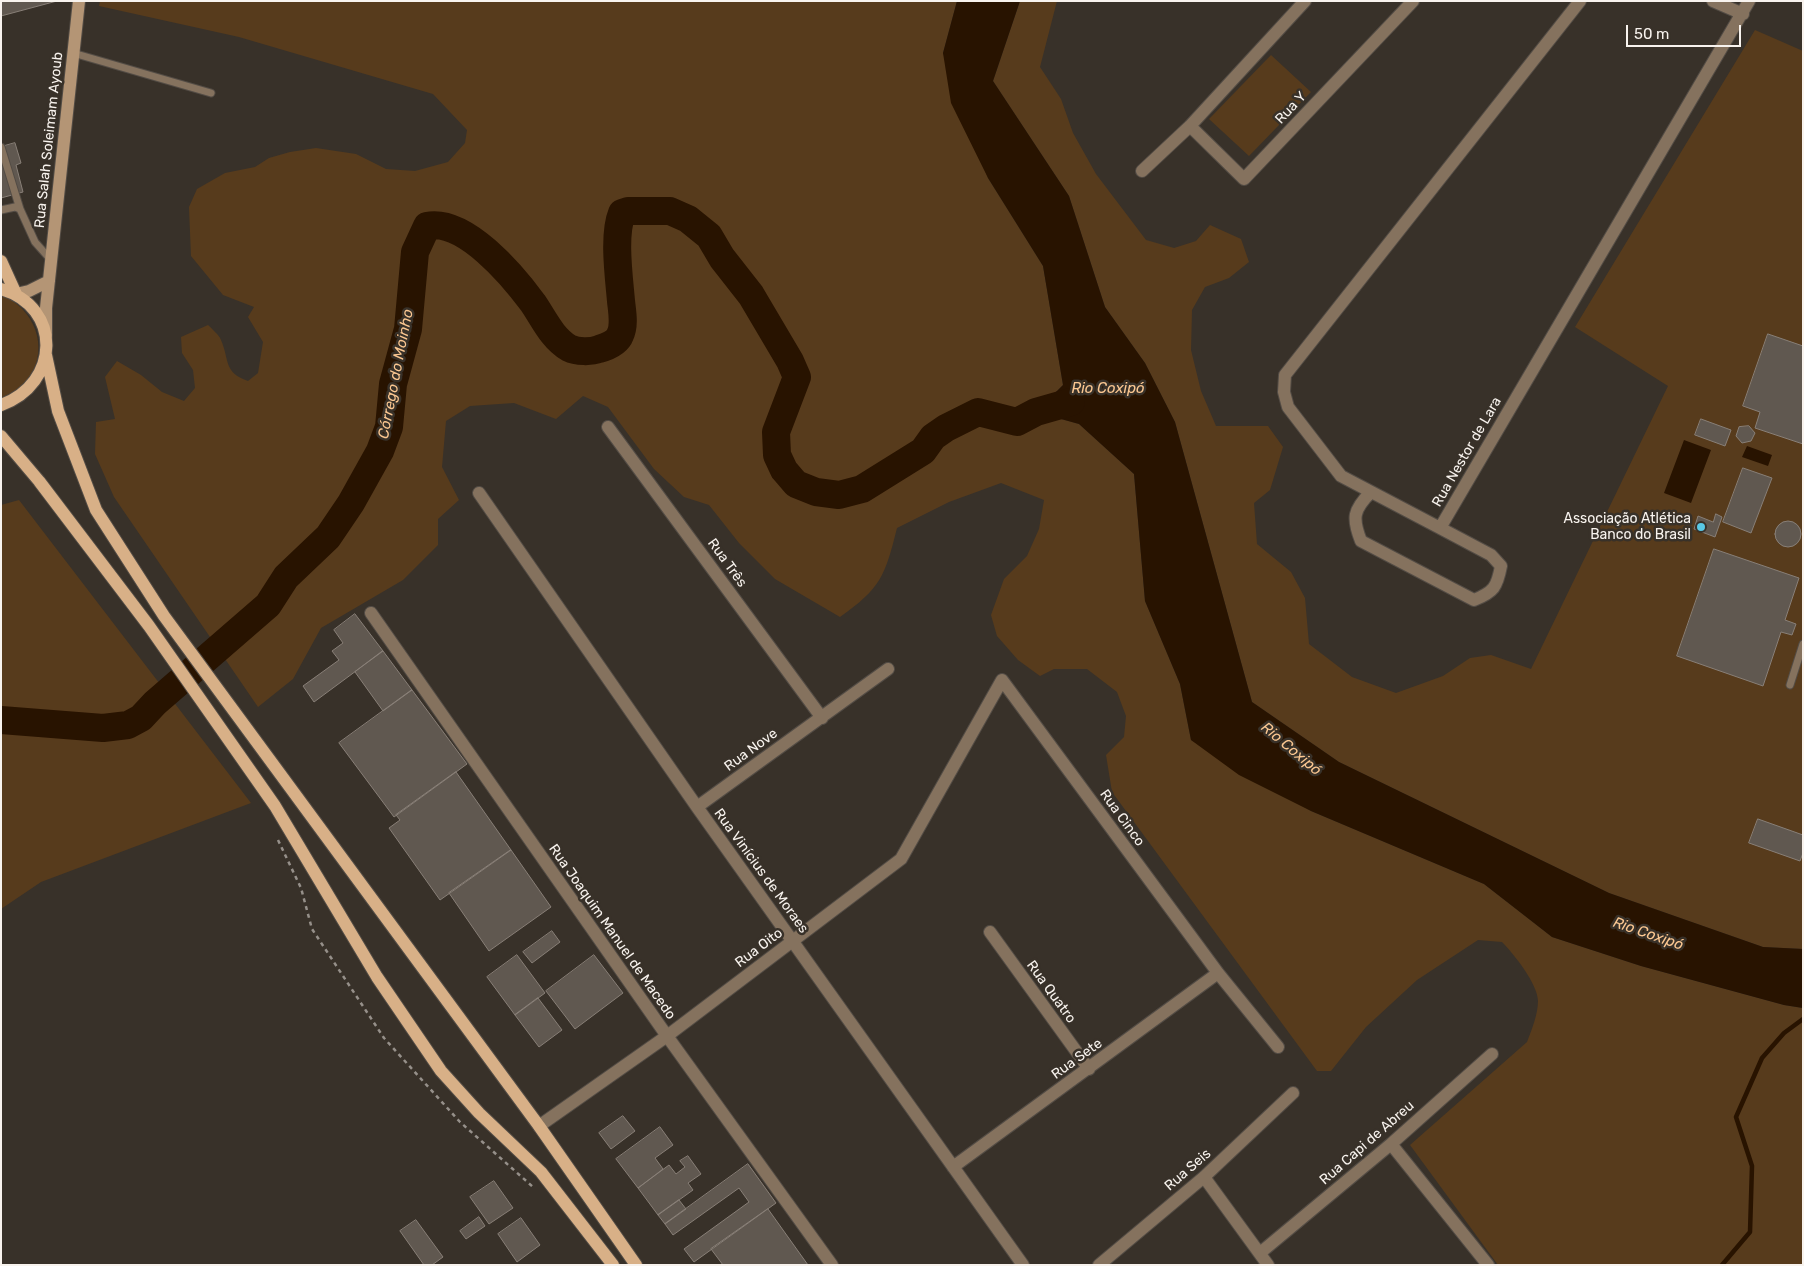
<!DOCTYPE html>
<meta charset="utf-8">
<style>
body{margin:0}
#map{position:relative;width:1804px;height:1266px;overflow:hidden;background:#383129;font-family:Rubik,sans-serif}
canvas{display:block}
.frame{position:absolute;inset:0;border:2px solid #f8f3ee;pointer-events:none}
.scale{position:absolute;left:1626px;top:25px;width:115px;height:22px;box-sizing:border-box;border:2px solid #f8f3ee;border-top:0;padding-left:6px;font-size:15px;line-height:18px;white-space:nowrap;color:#f8f3ee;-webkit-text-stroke:4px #383129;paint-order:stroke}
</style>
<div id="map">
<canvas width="1804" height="1266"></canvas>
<div class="frame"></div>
<div class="scale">50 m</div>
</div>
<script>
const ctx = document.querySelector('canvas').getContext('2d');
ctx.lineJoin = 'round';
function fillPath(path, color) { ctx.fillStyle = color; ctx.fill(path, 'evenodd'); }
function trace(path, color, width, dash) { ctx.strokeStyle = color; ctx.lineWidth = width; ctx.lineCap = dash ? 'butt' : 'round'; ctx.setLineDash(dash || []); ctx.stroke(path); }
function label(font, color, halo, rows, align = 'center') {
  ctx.font = font + ' Rubik,sans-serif'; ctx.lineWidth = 5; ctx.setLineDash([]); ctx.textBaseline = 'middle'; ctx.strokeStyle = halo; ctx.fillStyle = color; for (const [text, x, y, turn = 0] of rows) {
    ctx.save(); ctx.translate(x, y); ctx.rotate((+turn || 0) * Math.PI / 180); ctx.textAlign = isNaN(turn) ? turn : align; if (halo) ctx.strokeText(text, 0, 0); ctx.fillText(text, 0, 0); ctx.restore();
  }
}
const green = new Path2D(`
 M100,1H957L943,53L988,178L1043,266L1063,385L1036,412L1079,424L1134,474L1145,601L1180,684L1191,740L1311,811L1484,884L1552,937L1641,966L1784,1005L1803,1008V1265H1498L1410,1145L1527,1042C1532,1029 1538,1014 1538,1001C1538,984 1513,953 1502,942L1478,940L1417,980L1366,1027L1331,1071H1317L1112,792L1106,755L1124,737L1126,716L1117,692L1087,669H1054L1040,676L1018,660L997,636L991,615L1004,579L1027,556L1039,529L1044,500L1001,483L949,502L897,528C885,576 881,588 840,617L775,579L739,543L709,505L684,497L654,469L608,407L583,396L556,419L514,403L470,406L446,421L442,467L459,500L438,519V545L403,580L321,628L293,679L258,707L114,497L95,454L96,422L115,419L105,377L117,361L141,375L162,392L184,401L195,388L193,370L182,353L181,337L208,325C212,329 219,335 221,340C230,361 223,372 248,381L258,373L263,342L248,317L254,307L223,295L191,256L189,207L197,189L225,173L255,167L269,158L290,152L316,148L356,154L386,169L415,171L448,162L465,143L467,130L433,94L239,37L99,6Z
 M1020,1H1057L1040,67L1061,99L1073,133L1096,174L1146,240L1174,248L1196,241L1210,225L1241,239L1249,262L1229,278L1205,287L1192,310L1191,350L1201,391L1216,426H1268L1283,447L1270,490L1254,503L1257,544L1291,572L1305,598L1309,644L1352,677L1396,693L1443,676L1470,658L1491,655L1531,669L1668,386L1575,327L1755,30L1803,51V949L1763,947L1609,893L1339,762L1252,702L1175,422L1145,363L1105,307L1069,196L993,81Z
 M1271,55L1311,92L1249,156L1209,119Z
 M1,295C34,308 50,347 29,378C22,388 12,393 1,398Z
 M19,500L251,803L41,882L1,909V505Z`);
const water = new Path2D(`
 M957,1H1020L993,81L1069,196L1105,307L1145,363L1175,422L1252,702L1339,762L1609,893L1763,947L1803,949V1008L1784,1005L1641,966L1552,937L1484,884L1311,811L1239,775L1191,740L1180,684L1145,601L1134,474L1079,424L1036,412L1063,385L1043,266L988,178L951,103L943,53Z
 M1684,440L1711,450L1691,503L1664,493Z
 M1747,446L1772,455L1768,466L1742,457Z`);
const stream = new Path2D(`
 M1722,1265L1750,1232L1752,1166L1736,1117L1762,1058L1784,1033L1803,1019`);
const river = new Path2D(`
 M1,720L103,728L128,725L141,718L155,703L268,605L286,577L328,537L351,503L380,451L389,427L393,384L408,329L415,252L427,226C465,218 513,276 533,303C544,319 552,338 569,348C577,352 591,352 599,349C606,347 617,343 620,335C625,325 622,311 621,301C619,277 613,235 622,213L628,211H670L688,219L709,236L722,258L751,295L790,361L797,377L776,432L777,455L784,470L796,484L816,492L839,495L862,489L923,451L933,437L946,428L978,412L1017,422L1036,412L1071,402`);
const building = new Path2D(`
 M1,1H57L1,16Z
 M15,143L21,163L16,165L23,192L1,198V147Z
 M1768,334L1803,346V444L1755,428L1760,412L1743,406Z
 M1701,419L1731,430L1725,446L1695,435Z
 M1749,426L1755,433L1751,441L1742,443L1736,436L1739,427Z
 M1743,468L1772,478L1751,533L1723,522Z
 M1716,514L1722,517L1715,537L1694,529L1698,516L1713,522Z
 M1775 534a13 13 0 1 1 26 0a13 13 0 1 1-26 0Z
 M1714,549L1799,578L1785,620L1796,624L1792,635L1781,632L1763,686L1677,656Z
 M355,614L383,651L314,702L303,686L339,660L332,651L343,643L334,630Z
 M383,651L412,690L383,711L355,672Z
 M412,690L467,764L394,817L339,743Z
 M456,772L511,850L440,900L389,828L400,820L396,815Z
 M1758,819L1803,835V853L1800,861L1749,843Z
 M511,850L551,907L489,951L449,893Z
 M552,931L560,942L532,963L523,952Z
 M517,955L545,993L515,1015L487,977Z
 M594,955L623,993L575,1029L546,991Z
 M538,998L562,1030L539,1047L515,1015Z
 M623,1116L635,1131L611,1149L599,1133Z
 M660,1127L673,1145L655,1158L663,1169L638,1188L616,1159Z
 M688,1156L701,1174L688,1183L693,1190L658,1215L638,1188L669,1165L676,1174L685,1167L680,1161Z
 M748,1164L776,1203L694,1262L684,1249L749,1202L739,1188L673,1235L665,1224Z
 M494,1181L513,1208L489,1224L470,1197Z
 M679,1200L686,1209L665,1224L658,1215Z
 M768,1209L808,1265H723L711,1249Z
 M479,1217L485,1226L466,1239L460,1231Z
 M521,1218L540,1245L517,1262L498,1234Z
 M416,1220L443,1257L432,1265H424L400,1231Z`);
const path = new Path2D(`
 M278,840L301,888L312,929L384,1038L460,1122L533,1187`);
const lane = new Path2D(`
 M73,53L211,93
 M1,147L20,209
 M1,210L15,207L20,209L35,242L51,260
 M1790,685L1803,644`);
const street = new Path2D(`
 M1580,1L1285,375L1284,392L1288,407L1341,476L1440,528L1749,1
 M1713,1L1743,14
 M1190,126L1244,179L1413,1
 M1142,171L1190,126L1305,1
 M608,427L822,718
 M1371,492C1353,510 1352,518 1361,541L1474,600C1494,592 1497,587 1501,566L1491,555L1440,528
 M479,493L697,807L1023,1265
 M371,613L667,1036L832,1265
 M697,807L888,669
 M990,932L1089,1069
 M539,1126L667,1036L901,859L1002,680L1218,973L1278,1047
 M1391,1144L1488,1265
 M953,1167L1218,973
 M1204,1177L1268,1265
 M1260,1253L1391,1144L1492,1054
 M1099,1265L1204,1177L1293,1093`);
const secondary = new Path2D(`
 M16,294L29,291L49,281
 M46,335V308L79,1`);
const primary = new Path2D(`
 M1,261L16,294
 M1,289C63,307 60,384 1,405
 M46,355L58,411L96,510L164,616L539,1126L636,1265
 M1,436L39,481L149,626L275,806L377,977L441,1071L479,1113L541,1172L613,1265`);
const markers = [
 [1701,527,5,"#59c8e5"]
];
const streetNames = [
 ["Rua Y",1291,108,-47],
 ["Rua Salah Soleimam Ayoub",49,140,-84],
 ["Rua Nestor de Lara",1467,452,-60],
 ["Rua Três",727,563,54],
 ["Rua Nove",751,750,-36],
 ["Rua Cinco",1122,818,54],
 ["Rua Vinícius de Moraes",761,871,54],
 ["Rua Joaquim Manuel de Macedo",612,932,55],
 ["Rua Oito",759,948,-37],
 ["Rua Quatro",1051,992,54],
 ["Rua Sete",1077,1059,-36],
 ["Rua Capi de Abreu",1367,1143,-41],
 ["Rua Seis",1188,1170,-41]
];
const poiNames = [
 ["Associação Atlética",1691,519],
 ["Banco do Brasil",1691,535]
];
const waterNames = [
 ["Córrego do Moinho",396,374,-79],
 ["Rio Coxipó",1108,389],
 ["Rio Coxipó",1291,749,40],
 ["Rio Coxipó",1648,934,19]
];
fillPath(green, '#573b1c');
fillPath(water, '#281300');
trace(stream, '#281300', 4.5);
trace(river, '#281300', 28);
fillPath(building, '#605850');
trace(building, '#887f77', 1);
trace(lane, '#534c45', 9);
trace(street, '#534c45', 14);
trace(secondary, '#534c45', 14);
trace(primary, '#534c45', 14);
trace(path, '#96908a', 2.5, [4, 4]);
trace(lane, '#85725e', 7);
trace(street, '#85725e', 12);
trace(secondary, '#b49575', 12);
trace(primary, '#d8b087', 12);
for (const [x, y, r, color] of markers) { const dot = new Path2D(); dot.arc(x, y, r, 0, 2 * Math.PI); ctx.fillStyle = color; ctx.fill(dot); trace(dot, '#383129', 2); }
label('14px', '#f8f3ee', '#383129', streetNames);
label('14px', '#f8f3ee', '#383129', poiNames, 'right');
label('italic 15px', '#fbc791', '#383129', waterNames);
</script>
